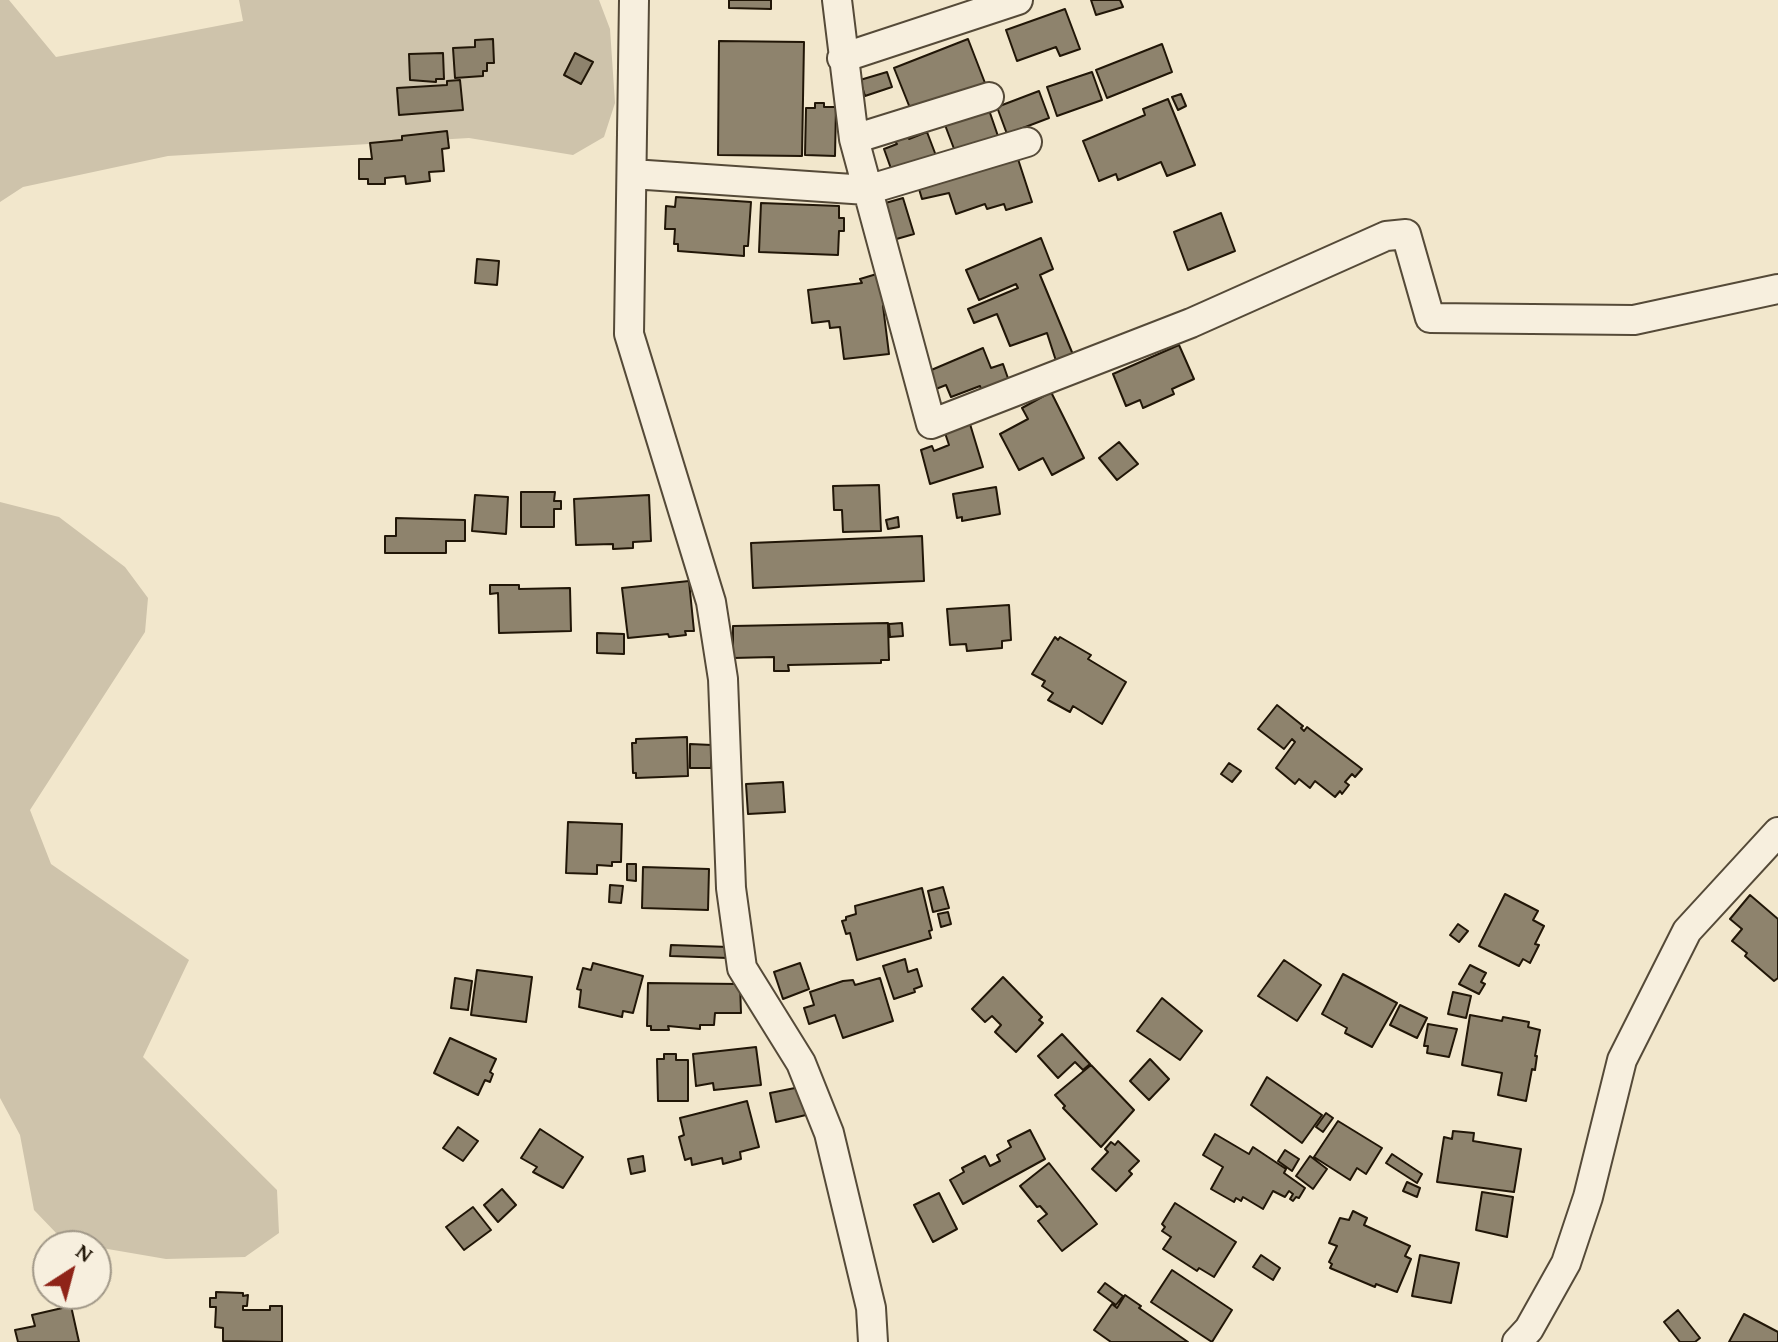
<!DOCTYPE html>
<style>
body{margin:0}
#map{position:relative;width:1778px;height:1342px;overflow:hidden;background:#f2e7cc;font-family:"Gentium Book Plus",serif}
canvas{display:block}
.north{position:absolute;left:32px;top:1230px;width:80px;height:80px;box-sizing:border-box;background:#f7efde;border:2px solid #a19888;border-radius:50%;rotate:36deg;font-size:22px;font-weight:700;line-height:32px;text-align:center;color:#211607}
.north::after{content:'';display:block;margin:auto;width:28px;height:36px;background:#8f2418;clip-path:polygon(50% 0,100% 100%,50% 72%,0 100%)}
</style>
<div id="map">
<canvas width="1778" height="1342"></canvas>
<div class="north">N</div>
</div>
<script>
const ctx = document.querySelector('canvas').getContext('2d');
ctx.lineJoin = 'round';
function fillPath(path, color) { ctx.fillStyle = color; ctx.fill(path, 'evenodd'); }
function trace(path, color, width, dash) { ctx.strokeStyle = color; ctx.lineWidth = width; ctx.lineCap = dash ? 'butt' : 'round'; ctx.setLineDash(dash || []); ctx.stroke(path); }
const green = new Path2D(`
 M0,0H9L56,57L243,21L239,0H599L610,29L615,103L604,137L573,155L469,138L168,156L23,187L0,202Z
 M0,502L59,517L125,567L148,598L145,632L30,810L51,864L189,960L143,1057L277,1190L279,1233L245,1257L166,1259L96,1247L59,1236L34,1210L20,1135L0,1098Z`);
const building = new Path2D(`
 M729,0H771V9L729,8Z
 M1091,0H1120L1123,7L1096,15Z
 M1065,9L1080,49L1060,56L1056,47L1017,61L1006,30Z
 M493,39L494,63H487V71H483V76L455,78L453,48L475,47V40Z
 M968,39L985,83L912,113L894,68Z
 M719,41L804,42L802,156L718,155Z
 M1162,44L1172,72L1107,98L1096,70Z
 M443,53L444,79H436V82L410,80L409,54Z
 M575,53L593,62L581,84L564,75Z
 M887,72L892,87L865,96L860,80Z
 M1092,72L1102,100L1057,116L1047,87Z
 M460,80L463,110L399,115L397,88L447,85V81Z
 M1039,91L1049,118L1007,134L997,107Z
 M1181,94L1186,106L1178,110L1172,97Z
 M1168,99L1195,165L1167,176L1161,162L1118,180L1116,174L1099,181L1083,141L1145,115L1143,109Z
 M815,103H824V107H836L835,156L805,155L806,108H815Z
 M989,110L999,139L956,154L945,125Z
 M447,131L449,148L442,149L444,171L429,172L430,181L406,184L405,176L385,178V184H368V179H359V159H372L370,143L402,140V136Z
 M927,132L938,161L894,177L884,149L897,144L895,141L907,136L909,139Z
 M1017,156L1032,202L1006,210L1004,204L987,209L985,204L956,214L949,193L922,199L919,189Z
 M676,197L751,202L748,246H744V256L678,251V244H674L675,229H665L666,206L675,207Z
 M903,198L914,234L893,240L882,204Z
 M761,203L839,206V218H844V231H839L838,255L759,252Z
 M1221,213L1235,251L1188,270L1174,232Z
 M1041,238L1053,269L1040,275L1074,357L1057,364L1047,333L1010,346L997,314L974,323L968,309L1018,288L1016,284L979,300L966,270Z
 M477,259L499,261L497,285L475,283Z
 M880,273L889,304L883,306L889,354L844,359L840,327L830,328L829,321L812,323L808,290L862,283L860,279Z
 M1179,345L1194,379L1172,389L1174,394L1143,408L1140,400L1126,406L1113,374Z
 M983,348L991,368L1003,364L1010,384L984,396L980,386L951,397L946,385L936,389L929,371Z
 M1051,392L1084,458L1052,475L1043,458L1019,470L1000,434L1028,419L1022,408Z
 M970,424L983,467L930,484L921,450L932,446L934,451L949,445L945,433Z
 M1119,442L1138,464L1117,480L1099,458Z
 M879,485L881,531L843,532L842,510H834L833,486Z
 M996,487L1000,514L962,521V517L957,518L953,494Z
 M521,492H555L554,501H561V509H554V527H521Z
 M475,495L508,497L506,534L472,531Z
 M649,495L651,541L633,542V548L613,549V544L576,545L574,499Z
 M898,517L899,527L888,529L886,520Z
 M396,518L465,520V541H446V553H385V536H396Z
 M922,536L924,581L753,588L751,543Z
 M689,581L694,631H685L686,635L669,637L668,634L628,638L622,588Z
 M490,585H519V589L570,588L571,631L499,633L498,593L490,594Z
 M1009,605L1011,640L1002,641V648L967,651L966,644L950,645L947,609Z
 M888,623L889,660H881V663L788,665L789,671H774V657L733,658V626Z
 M902,623L903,636L890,637L889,624Z
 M597,633L624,634V654L597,653Z
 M1055,637L1058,640L1060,637L1091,655L1088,659L1126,682L1102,724L1073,706L1070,712L1048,700L1053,693L1042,686L1045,681L1032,674Z
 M1277,705L1303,726L1301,728L1304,731L1307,727L1362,769L1355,777L1352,774L1345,782L1349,785L1342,794L1340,791L1335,797L1315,781L1310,788L1299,779L1295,784L1276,768L1295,742L1292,739L1284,749L1258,729Z
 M687,737L688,776L636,778V773H633L632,743H636V739Z
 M690,744L712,745L711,768H690Z
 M1229,763L1241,771L1232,782L1221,774Z
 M783,782L785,812L748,814L746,784Z
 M568,822L622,824L621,862H612V866L597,865V874L566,873Z
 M627,864H636V881L627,880Z
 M643,867L709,869L708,910L642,908Z
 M610,885L623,886L621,903L609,902Z
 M943,887L949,908L933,912L928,891Z
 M922,888L932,930L929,931L931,938L857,960L850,933L846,934L842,921L846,920V917L856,914L855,906Z
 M1505,894L1538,911L1533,920L1544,926L1535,944L1539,945L1530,963L1523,959L1519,966L1479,946Z
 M1750,895L1778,919V978L1774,981L1745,956L1747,953L1732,941L1742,929L1730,919Z
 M948,912L951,924L941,927L938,914Z
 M1458,924L1468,931L1459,942L1450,935Z
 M671,945L729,947L728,958L670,956Z
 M905,959L908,972L917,969L922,986L914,989L915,992L894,999L883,966Z
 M1284,960L1321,985L1297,1021L1258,996Z
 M593,963L643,976L633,1013L623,1011L622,1017L579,1007L581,990L577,989L583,968L591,970Z
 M800,963L809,989L783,999L774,972Z
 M1470,965L1486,973L1481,982L1485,984L1479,994L1459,984Z
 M477,970L532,977L526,1022L471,1015Z
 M1343,974L1397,1003L1372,1047L1345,1033L1347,1028L1322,1014Z
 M1003,977L1042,1017L1039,1020L1043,1023L1016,1052L995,1032L1001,1025L992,1016L985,1022L972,1009Z
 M455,978L472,981L468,1010L451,1008Z
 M880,978L893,1021L843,1038L835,1015L809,1024L804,1008L814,1005L810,992L843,981L853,980L855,985Z
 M648,983L740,984L741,1013H715L714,1025H700V1029L668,1026L669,1030H651V1026H647Z
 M1453,992L1471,996L1466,1018L1448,1014Z
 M1162,998L1202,1031L1180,1060L1137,1031Z
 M1400,1005L1427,1018L1417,1038L1390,1025Z
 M1470,1015L1502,1021L1503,1017L1529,1022L1528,1027L1540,1030L1535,1056H1537L1535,1070L1532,1069L1526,1101L1498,1095L1502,1073L1462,1065Z
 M1428,1024L1457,1029L1449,1057L1427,1053L1428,1046H1424Z
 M1062,1034L1090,1064L1083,1070L1075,1062L1058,1078L1038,1056Z
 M450,1038L496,1059L490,1072L493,1074L490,1082L485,1080L478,1095L434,1073Z
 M756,1047L761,1085L714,1090L713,1083L696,1086L693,1054Z
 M664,1054H676V1060H688V1101H658L657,1059H664Z
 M1150,1059L1169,1079L1149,1100L1130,1081Z
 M1091,1065L1134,1110L1101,1147L1063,1108L1065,1106L1055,1095Z
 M1267,1077L1322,1115L1302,1143L1251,1105Z
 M800,1087L806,1115L776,1122L770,1093Z
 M747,1101L759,1147L740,1152L741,1159L723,1164L722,1158L692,1165L691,1158L685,1160L679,1137L684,1135L680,1118Z
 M1326,1113L1333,1118L1323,1132L1316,1127Z
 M1338,1121L1382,1148L1366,1174L1357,1168L1350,1180L1314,1157Z
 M458,1127L478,1141L463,1161L443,1148Z
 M540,1129L583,1157L563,1188L533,1172L537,1167L521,1158Z
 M1030,1130L1045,1159L963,1204L950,1180L964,1172L962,1168L985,1156L990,1166L1000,1161L997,1155L1011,1147L1008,1141Z
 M1453,1131L1474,1133L1473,1141L1521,1149L1514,1192L1437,1182L1444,1137L1452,1139Z
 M1215,1134L1249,1154L1253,1147L1286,1169L1284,1173L1305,1188L1299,1198L1296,1197L1293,1201L1290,1199L1293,1194L1289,1191L1285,1197L1273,1191L1263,1209L1243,1197L1241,1201L1236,1198L1234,1202L1211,1189L1223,1167L1203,1155Z
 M1118,1141L1139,1161L1129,1171L1132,1174L1116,1191L1092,1169L1108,1152L1105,1149L1111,1142L1115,1145Z
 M1285,1150L1299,1159L1292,1171L1278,1161Z
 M1392,1154L1422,1174L1417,1183L1386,1163Z
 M643,1156L645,1171L631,1174L628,1159Z
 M1310,1156L1327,1169L1313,1189L1296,1176Z
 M1049,1163L1097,1224L1062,1251L1038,1221L1047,1214L1040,1206L1037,1207L1020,1186Z
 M1407,1182L1420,1188L1417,1197L1403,1191Z
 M502,1189L516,1205L498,1222L484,1205Z
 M1482,1192L1513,1197L1507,1237L1476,1230Z
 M939,1193L957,1229L933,1242L914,1205Z
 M1175,1203L1236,1242L1214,1277L1199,1268L1197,1271L1163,1249L1171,1237L1162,1231L1165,1227L1162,1224Z
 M473,1207L491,1230L464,1250L446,1227Z
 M1353,1211L1367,1218L1364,1225L1410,1246L1405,1256L1411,1259L1397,1292L1376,1284L1375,1287L1330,1268L1332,1264L1329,1262L1337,1246L1329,1243L1340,1218L1349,1220Z
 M1261,1255L1280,1268L1273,1280L1253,1267Z
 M1420,1255L1459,1263L1451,1303L1412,1296Z
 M1172,1270L1232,1310L1212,1342L1151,1302Z
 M1105,1283L1123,1296L1116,1305L1098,1292Z
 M216,1292L243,1293V1296L248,1295L247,1306H243V1310H270V1306H282V1342L223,1341V1328L215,1327L216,1307H210V1298H216Z
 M1125,1295L1141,1306L1139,1308L1188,1342H1111L1094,1330L1112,1304L1117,1308Z
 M71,1306L79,1342H18L15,1330L35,1326L32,1315Z
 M1678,1310L1700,1338L1695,1342H1680L1664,1322Z
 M1744,1314L1778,1332V1342H1729Z`);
const street = new Path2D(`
 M634,0L629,334L711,602L723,679L731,888L742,968L801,1063L829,1133L871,1308L873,1342
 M837,0L854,139L931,424L1191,323L1386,236L1406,234L1430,318L1634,320L1778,289
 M842,58L1018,0
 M854,139L989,97
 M632,174L867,190L1027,142
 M1517,1342L1529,1329L1566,1263L1588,1197L1622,1060L1687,931L1778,832`);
fillPath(green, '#cec3ab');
fillPath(building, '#8e836d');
trace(building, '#211607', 2);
trace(street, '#554a38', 32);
trace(street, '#f7efde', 28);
</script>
